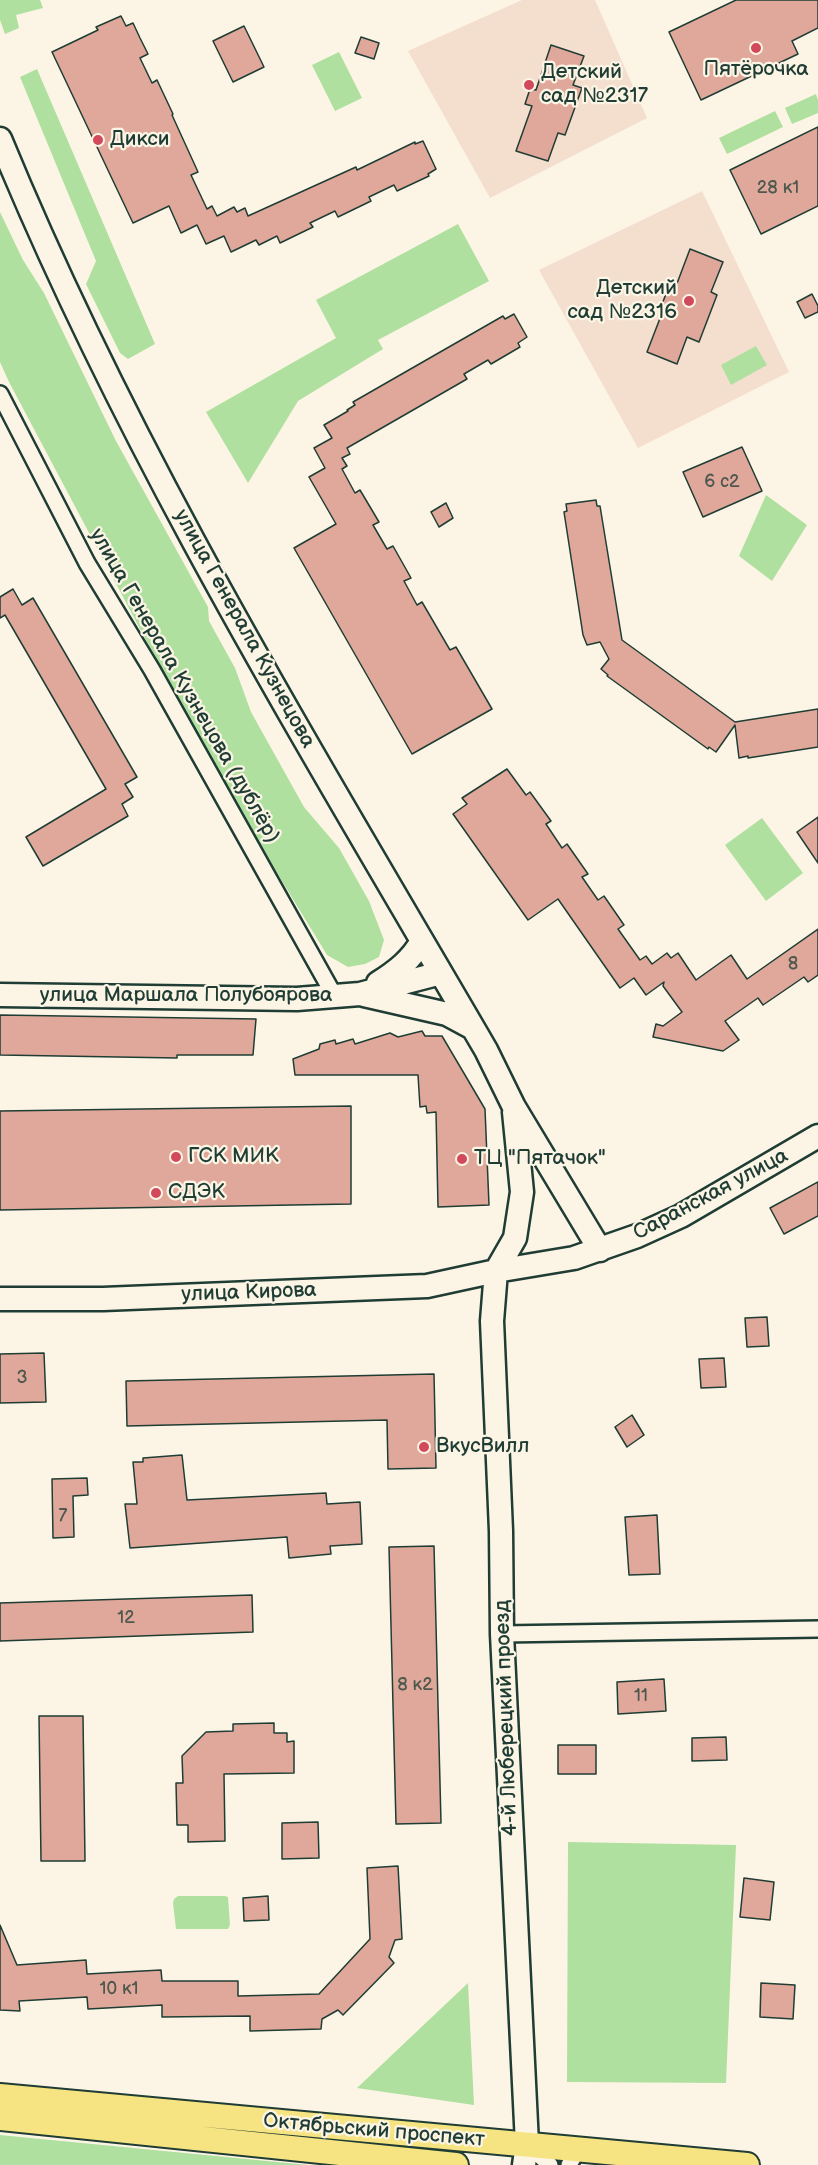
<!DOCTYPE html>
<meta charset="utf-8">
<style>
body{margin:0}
canvas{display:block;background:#fcf5e5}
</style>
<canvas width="818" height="2165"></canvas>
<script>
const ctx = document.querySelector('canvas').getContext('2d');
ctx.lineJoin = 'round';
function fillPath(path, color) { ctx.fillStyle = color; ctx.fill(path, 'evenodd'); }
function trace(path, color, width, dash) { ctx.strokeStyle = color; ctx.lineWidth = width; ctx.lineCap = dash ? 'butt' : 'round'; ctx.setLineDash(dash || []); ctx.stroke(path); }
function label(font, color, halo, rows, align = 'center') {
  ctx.font = font + ' "Balsamiq Sans",sans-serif'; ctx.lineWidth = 4.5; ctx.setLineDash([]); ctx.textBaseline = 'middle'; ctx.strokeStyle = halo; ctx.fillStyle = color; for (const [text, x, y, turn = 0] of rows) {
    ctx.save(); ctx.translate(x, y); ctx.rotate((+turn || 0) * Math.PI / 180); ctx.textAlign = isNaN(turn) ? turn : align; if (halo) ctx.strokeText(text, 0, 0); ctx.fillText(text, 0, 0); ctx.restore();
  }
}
const built = new Path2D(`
 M522,0H595L647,118L490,198L408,51Z
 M702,191L789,372L638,448L539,270Z`);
const green = new Path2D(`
 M0,0H40L43,8L16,15L19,28L5,34L0,20Z
 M339,52L362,98L335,111L312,65Z
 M37,69L155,344L128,359L120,353L86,284L96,261L20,77Z
 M816,94L818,100V113L792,124L785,108Z
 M775,111L783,127L727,154L719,138Z
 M0,212L23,260L44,293L116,441L208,607L209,621L235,668L251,712L304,807L339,848L369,901L384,940L379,957L365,964L348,967L327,955L274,868L148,644L9,382L0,362Z
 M458,224L489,281L378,340L383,349L298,401L248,483L206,412L336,338L316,300Z
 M756,346L767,365L731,385L721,365Z
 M766,495L807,525L772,581L739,556Z
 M762,818L803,873L766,901L725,845Z
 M568,1842L736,1845L726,2083L567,2082Z
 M178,1896H225L228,1897L230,1925L228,1929H176L173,1903L174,1899Z
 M468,1983L474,2105L357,2088Z
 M0,2135L308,2165H0Z`);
const building = new Path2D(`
 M736,0H818V28L792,41L798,54L701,100L669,32Z
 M121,16L126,26L133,23L140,38L148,54L140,58L152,83L157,80L173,114L172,115L198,172L191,175L207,209L212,206L217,216L234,207L237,212L245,208L248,216L356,167L357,170L415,142V144L423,141L436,169L428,174L429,176L397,191L394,185L369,197L371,201L338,217L335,211L310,223L313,227L280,243L277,236L259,245L256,240L231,252L224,236L206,244L197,225L181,233L169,206L133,223L52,52L98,30L96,27Z
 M244,26L264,67L233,82L213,41Z
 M361,37L379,43L374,59L355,53Z
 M551,45L584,56L573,85L582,88L565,135L558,133L548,161L516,151L532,106L525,104L530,89L536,90Z
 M818,127V206L761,234L730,170Z
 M690,249L723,262L711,292L717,295L699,342L687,337L677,364L647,352L664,308L661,307L667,291L673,294Z
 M812,294L818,306V312L805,318L797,302Z
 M514,314L527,337L518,343L520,347L491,364L488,360L464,374L467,379L347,448L350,454L342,458L347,466L342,469L355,493L360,490L379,522L373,525L387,549L393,546L411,578L404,581L417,605L422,602L450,650L456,647L492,709L412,754L294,548L336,524L309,477L325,468L314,448L332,438L324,425L348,411L347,410L355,405L353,402L503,316L505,319Z
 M742,447L762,491L703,517L683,472Z
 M596,500L597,506H600L622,640L735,722L818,709V747L748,758V756L739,758L735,725L716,752L709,747L708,749L607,676L608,675L601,669L609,659L600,642L587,645L583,635L564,512L567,511L566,504Z
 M446,503L453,518L439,527L431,512Z
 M13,589L22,605L33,598L137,777L125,784L133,797L122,804L128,816L43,866L26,837L106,789L5,615L0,618V597Z
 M507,769L526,795L530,792L551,821L546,824L562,848L567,844L588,874L582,877L598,900L604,896L624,925L618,929L640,960L646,956L652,964L667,953L671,958L678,953L696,980L731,955L747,979L818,929V975L808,982L804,977L763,1005L758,998L725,1021L739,1040L723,1051L653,1037L656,1024L663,1026L682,1012L663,986L664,982L646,995L634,978L620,988L558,899L528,920L453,814L467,804L462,798Z
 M818,817V863L797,832Z
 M0,1015L256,1019L253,1055H177V1058L0,1055Z
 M422,1031L425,1036H442L485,1109L489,1205L438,1207L436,1112L427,1113L426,1106L420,1107L418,1075H295L293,1059L319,1049L320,1044L335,1040L336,1044L353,1039L355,1044L390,1033L398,1037Z
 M351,1106V1204L0,1210V1111Z
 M818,1182V1216L784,1234L770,1208Z
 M767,1317L769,1346L747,1347L745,1318Z
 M44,1353L46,1402L0,1403V1354Z
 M724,1358L726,1387L701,1388L699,1359Z
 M434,1374L436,1468L388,1469L387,1420L127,1426L126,1381Z
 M632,1415L644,1435L627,1447L615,1427Z
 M182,1455L187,1500L326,1493L327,1504L360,1502L362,1544L330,1546L331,1554L289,1558L287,1537L130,1548L125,1504H137L133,1462H143V1458Z
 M87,1478L88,1495L73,1496L74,1537L53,1538L52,1479Z
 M657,1515L660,1574L629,1575L625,1517Z
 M434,1546L441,1823L396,1824L389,1547Z
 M252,1595L253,1632L0,1641V1603Z
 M664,1679L666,1711L618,1714L617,1682Z
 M39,1716H83L85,1861H41Z
 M274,1723V1733H287V1742L294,1741V1773L224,1774L225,1841L188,1842V1825H177L176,1783H183L182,1756L206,1732L233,1731V1724Z
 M726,1737L727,1760L692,1761V1738Z
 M558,1745H596V1774H558Z
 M318,1822L319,1858L282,1859V1823Z
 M398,1866L402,1939L395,1940L389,1957L394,1963L343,2015L338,2010L322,2019L321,2029L250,2031V2016L162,2017V2005L88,2009L87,1997L19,2001L20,2011L0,2010V1925L17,1965L86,1960L87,1974L161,1970L162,1981H238V1996L319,1994L370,1939L367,1868Z
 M744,1878L774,1882L770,1920L740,1917Z
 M268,1896L269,1920L244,1921L243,1898Z
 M761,1983L795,1985L793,2019L760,2017Z`);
const street = new Path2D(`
 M0,394L87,563L152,670L335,997
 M502,1634L818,1629
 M528,2145L550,2165
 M569,2165L578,2149`);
const secondary = new Path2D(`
 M0,139C131,458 313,753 486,1050L514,1107L600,1250
 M378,983C397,971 411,960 422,941
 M0,995L297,999L360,994L441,973
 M364,995L447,1014L473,1028
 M514,1112L522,1192L515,1238L496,1271L492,1321L501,1531L502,1634L527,2144L524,2165
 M0,1299H103L427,1286L496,1271L574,1258L637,1236L681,1216L818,1136`);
const primary = new Path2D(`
 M0,2096L747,2165
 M0,2118L456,2165`);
const markers = [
 [756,48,6,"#d1495b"],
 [529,85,6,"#d1495b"],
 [98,140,6,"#d1495b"],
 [689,301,6,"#d1495b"],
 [176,1157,6,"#d1495b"],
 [462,1159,6,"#d1495b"],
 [156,1193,6,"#d1495b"],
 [424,1447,6,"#d1495b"]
];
const numberNames = [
 ["28 к1",778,188],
 ["6 с2",722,482],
 ["8",793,964],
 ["3",22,1378],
 ["7",63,1516],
 ["12",126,1618],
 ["8 к2",415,1685],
 ["11",641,1696],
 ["10 к1",119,1989]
];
const poiNames = [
 ["Пятёрочка",756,70,"center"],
 ["Детский",541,73],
 ["сад №2317",541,97],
 ["Дикси",110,140],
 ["Детский",677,289,"right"],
 ["сад №2316",677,313,"right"],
 ["ГСК МИК",188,1157],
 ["ТЦ \"Пятачок\"",474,1159],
 ["СДЭК",168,1193],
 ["ВкусВилл",436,1447]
];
const streetNames = [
 ["улица Генерала Кузнецова",244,629,61],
 ["улица Генерала Кузнецова (дублёр)",184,686,60],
 ["улица Маршала Полубоярова",186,996],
 ["Саранская улица",711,1195,-28],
 ["улица Кирова",249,1293,-2],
 ["4-й Люберецкий проезд",507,1718,-92],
 ["Октябрьский проспект",374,2131,5]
];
fillPath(built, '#f4dece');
fillPath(green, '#b0e09f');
fillPath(building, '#e0a89a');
trace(building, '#1f3d34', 1.5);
trace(street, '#1f3d34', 20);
trace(secondary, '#1f3d34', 27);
trace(primary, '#1f3d34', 28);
trace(street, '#fcf5e5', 15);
trace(secondary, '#fcf5e5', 22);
trace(primary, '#f6e381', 24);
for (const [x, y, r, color] of markers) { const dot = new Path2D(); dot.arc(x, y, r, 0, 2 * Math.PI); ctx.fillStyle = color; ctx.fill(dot); trace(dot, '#fcf5e5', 2); }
label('18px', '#4f584e', null, numberNames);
label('21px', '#1f3d34', '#fcf5e5', poiNames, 'left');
label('21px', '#1f3d34', '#fcf5e5', streetNames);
</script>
